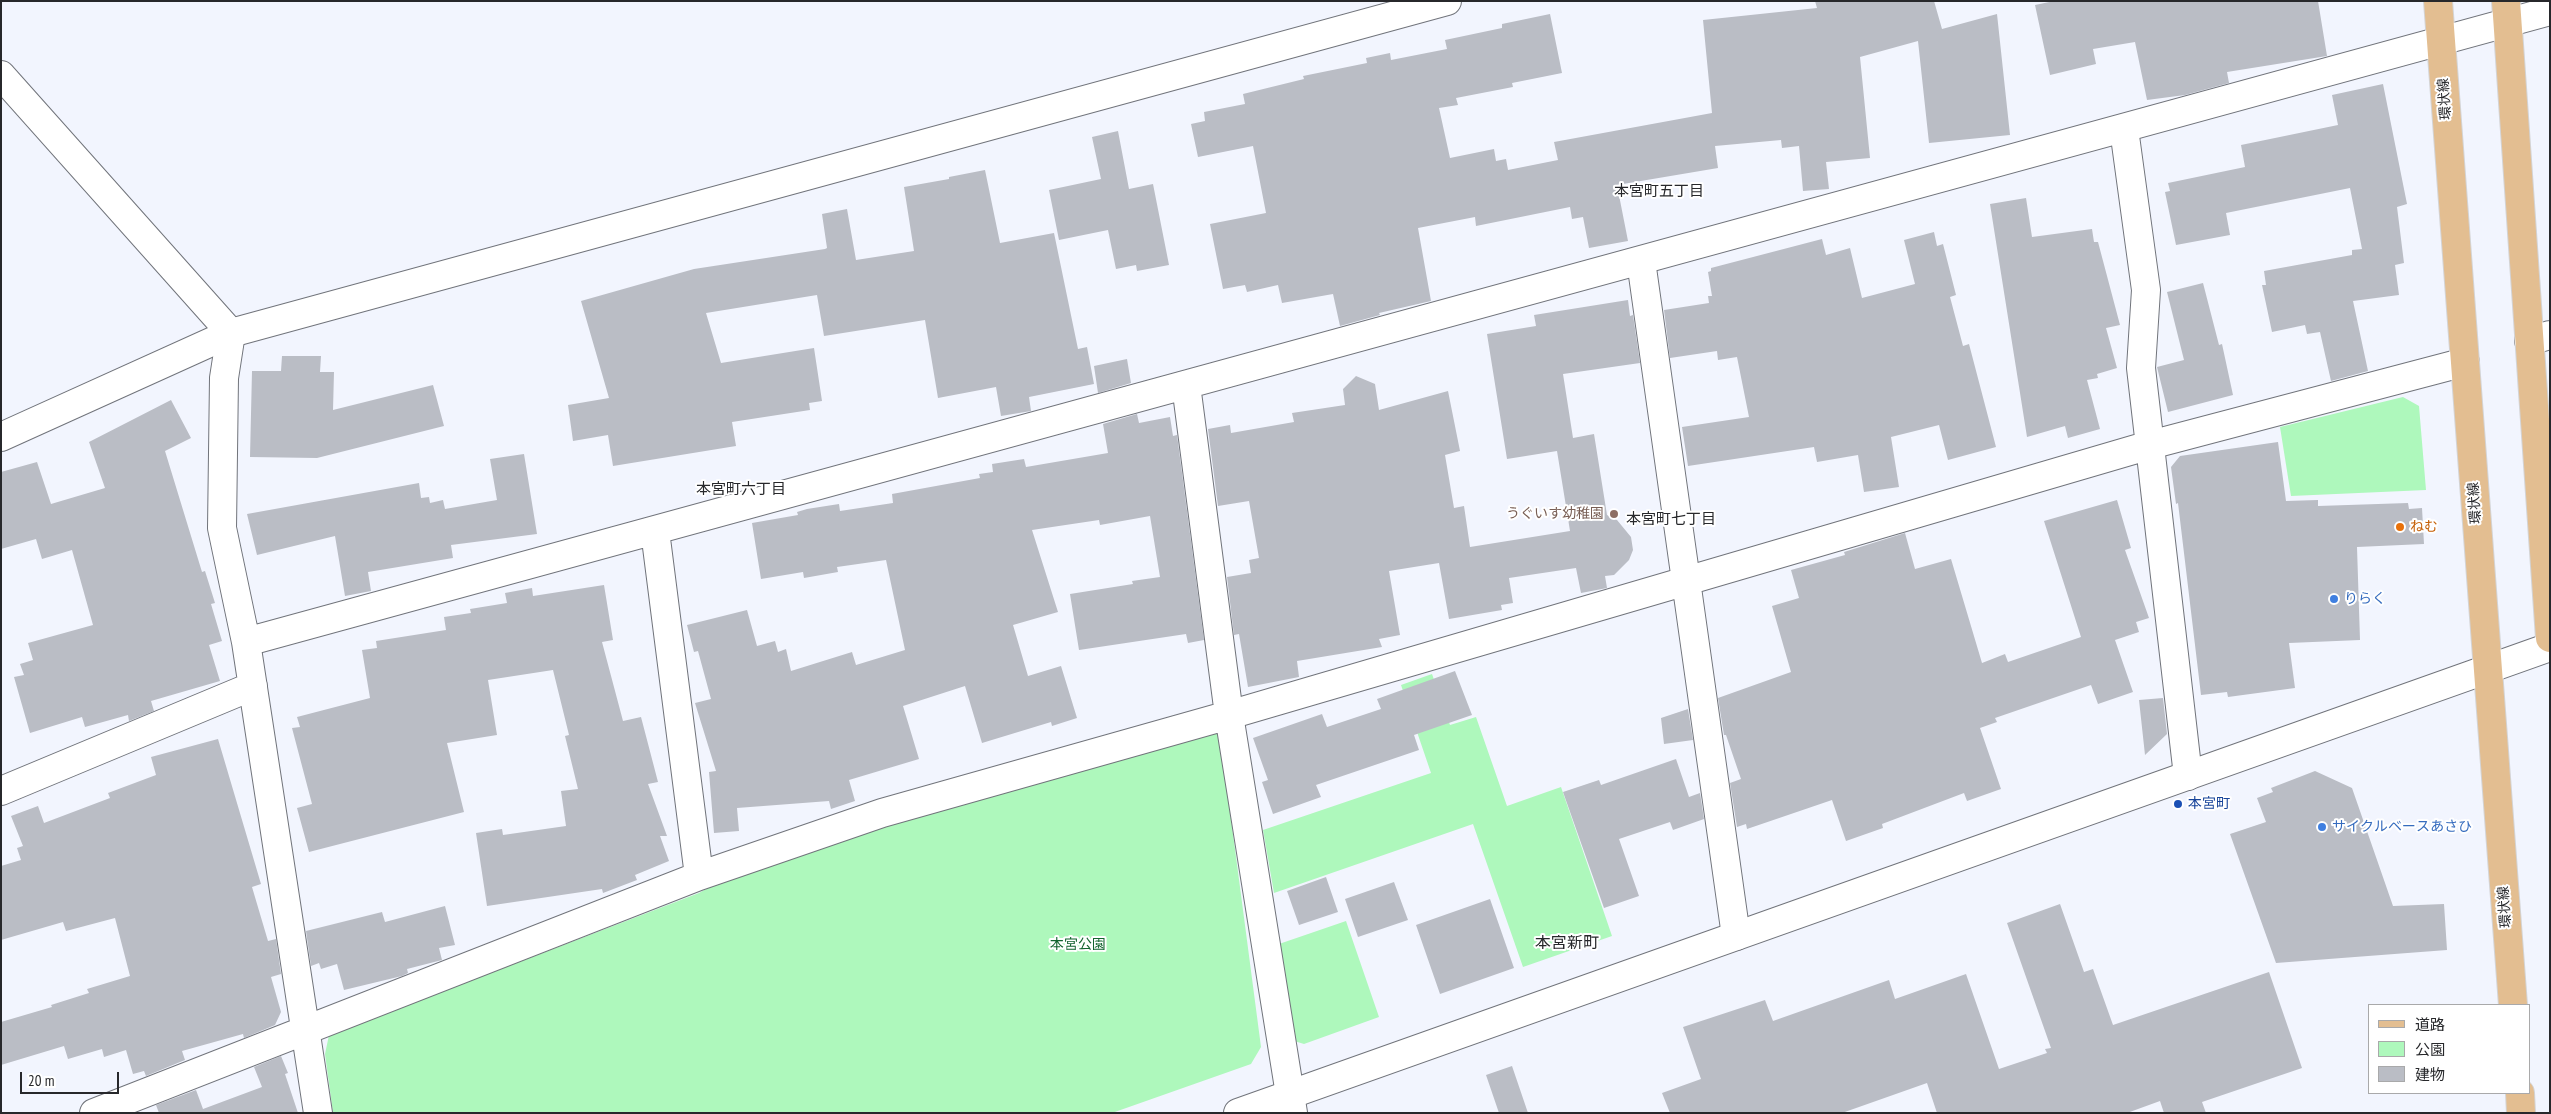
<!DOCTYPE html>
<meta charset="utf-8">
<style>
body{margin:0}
#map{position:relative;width:2551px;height:1114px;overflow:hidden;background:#f2f5fe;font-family:"PT Sans Narrow","Noto Sans JP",sans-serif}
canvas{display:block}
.frame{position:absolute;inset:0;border:2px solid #27282b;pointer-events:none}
.legend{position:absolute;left:2368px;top:1004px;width:162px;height:90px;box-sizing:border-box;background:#fff;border:1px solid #a9a9aa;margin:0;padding:6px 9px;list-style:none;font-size:15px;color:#27282b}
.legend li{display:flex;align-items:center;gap:10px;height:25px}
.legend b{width:25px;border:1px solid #a9a9aa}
.scale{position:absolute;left:20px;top:1072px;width:99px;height:22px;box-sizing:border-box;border:2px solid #27282b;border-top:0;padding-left:6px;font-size:15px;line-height:18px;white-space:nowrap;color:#27282b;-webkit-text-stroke:4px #fff;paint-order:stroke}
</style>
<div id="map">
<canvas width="2551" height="1114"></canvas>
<div class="frame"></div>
<ul class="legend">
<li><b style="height:6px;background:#e3be91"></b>道路</li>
<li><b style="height:14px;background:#aef8bc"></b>公園</li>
<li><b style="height:14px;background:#babdc5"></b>建物</li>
</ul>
<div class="scale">20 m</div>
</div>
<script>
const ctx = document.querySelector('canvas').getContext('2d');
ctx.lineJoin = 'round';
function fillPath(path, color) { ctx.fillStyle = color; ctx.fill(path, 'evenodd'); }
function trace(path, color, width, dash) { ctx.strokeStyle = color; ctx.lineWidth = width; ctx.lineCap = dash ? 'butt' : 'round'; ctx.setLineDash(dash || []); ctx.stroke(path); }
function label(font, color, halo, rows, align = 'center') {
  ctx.font = font + ' "PT Sans Narrow","Noto Sans JP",sans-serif'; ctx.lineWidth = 4; ctx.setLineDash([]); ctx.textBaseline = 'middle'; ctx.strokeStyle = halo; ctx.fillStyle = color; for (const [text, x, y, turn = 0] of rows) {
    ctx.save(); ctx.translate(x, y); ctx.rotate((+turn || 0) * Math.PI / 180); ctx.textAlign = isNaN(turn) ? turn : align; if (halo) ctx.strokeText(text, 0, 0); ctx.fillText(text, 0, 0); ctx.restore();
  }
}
const green = new Path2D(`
 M2403,397L2419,406L2426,490L2291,496L2280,427Z
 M1432,674L1450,725L1476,717L1507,806L1561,787L1612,936L1523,967L1473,824L1274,893L1263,830L1431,773L1401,685Z
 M1214,732L1220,735L1261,1047L1251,1064L1112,1113H333L325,1054L329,1035L699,893L721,880L892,824Z
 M1346,921L1379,1017L1304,1044L1291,1040L1279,944Z`);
const building = new Path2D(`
 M1815,1H1934L1942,29L1997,14L2010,135L1929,143L1918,41L1860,57L1870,158L1826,162L1829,189L1803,191L1799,146L1782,148L1781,140L1715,146L1718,168L1617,185L1628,241L1589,248L1583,217L1572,219L1570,207L1476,226L1475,217L1418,228L1431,301L1379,313L1380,315L1340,326L1333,294L1282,303L1278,285L1247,292L1245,285L1223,289L1210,224L1266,213L1253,146L1198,157L1191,124L1205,121L1204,112L1245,104L1243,94L1304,79L1303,76L1367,63L1366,58L1390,53L1391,60L1447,49L1445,40L1502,28V24L1550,14L1562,73L1512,83L1513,87L1456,98L1458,105L1439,108L1450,158L1494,149L1496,161L1506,159L1508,170L1558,160L1554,142L1712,113L1703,20L1817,8Z
 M2054,1H2318L2327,56L2227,72L2229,83L2185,95L2147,100L2135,42L2093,49L2096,64L2050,75L2035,5Z
 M2383,84L2407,204L2397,207L2404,263L2395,265L2399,295L2353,301L2368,371L2331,381L2320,332L2307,334L2305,325L2272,332L2262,285H2266L2264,271L2352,255V250L2362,249L2350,188L2226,213L2230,235L2176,245L2165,192L2170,191L2168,183L2245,167L2241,145L2338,125L2332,95Z
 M1118,131L1129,189L1153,184L1169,265L1137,271L1136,265L1116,269L1108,230L1059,240L1049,190L1101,179L1092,137Z
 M985,170L1000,243L1054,233L1078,349L1087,347L1094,384L1029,397L1031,411L1001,416L996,387L938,398L925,320L824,336L817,295L706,313L721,363L814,348L822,401L809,403L810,410L732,422L736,446L613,466L608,435L573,441L568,405L609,398L581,301L694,269L825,249L827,248L822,214L847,209L856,260L914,251L904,187L949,179V177Z
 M2026,198L2032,237L2092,229L2094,242H2098L2120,325L2106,328L2117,368L2097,374L2098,378L2087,380L2100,429L2068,438L2065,426L2027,437L1990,204Z
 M1934,232L1937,246L1943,244L1956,295L1950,297L1963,346L1969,344L1996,447L1948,460L1939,425L1891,437L1899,487L1864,492L1858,455L1817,462L1814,447L1688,466L1682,427L1749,417L1737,357L1718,360L1717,351L1670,358L1664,310L1709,303L1708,296H1712L1708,272L1711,271V268L1822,239L1826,255L1850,248L1862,298L1915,284L1904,240Z
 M2203,283L2219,345L2222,344L2233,395L2168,412L2157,367L2184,360L2167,292Z
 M1628,300L1630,316L1633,315L1640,363L1563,374L1573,438L1594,434L1607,515L1617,520L1631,537L1633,550L1629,560L1614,575L1605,576L1607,588L1581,593L1576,568L1509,578L1513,603L1501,605L1502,610L1449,619L1439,563L1389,571L1400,635L1379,639L1382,647L1297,661L1299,677L1248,687L1239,634L1234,635L1227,577L1251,573L1249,560L1259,558L1249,501L1218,506L1208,429L1230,425L1231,433L1294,422L1292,413L1345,405L1343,389L1356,376L1375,384L1379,410L1448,391L1460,451L1445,455L1454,508L1464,506L1470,547L1570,531L1557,451L1507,459L1487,334L1536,326L1534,315Z
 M282,356H321L320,372H334L333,410L433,385L444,426L317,458L250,457L252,371H281Z
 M1127,359L1131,383L1098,393L1094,366Z
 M171,400L191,438L165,451L202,572L205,571L215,603L211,604L222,641L209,645L220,681L151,701L154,711L129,721L128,715L85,727L82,717L30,733L14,677L24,675L20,664L33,660L28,643L93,625L72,550L42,559L36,539L1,549V472L37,462L51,504L105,488L89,442Z
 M1137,414L1139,423L1170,417L1173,436L1177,435L1204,640L1188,643L1186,634L1079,650L1070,594L1133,584L1132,581L1160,577L1150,516L1100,525L1099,520L1032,530L1058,612L1013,625L1028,676L1061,666L1077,718L1052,726L1051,722L982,743L965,686L903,706L919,759L849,780L855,801L831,809L829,801L737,808L739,831L714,833L709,772L716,771L695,703L711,699L698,651L694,652L687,625L747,610L757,646L775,641L778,652L786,649L791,671L852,652L856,665L905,650L886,560L837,567L838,572L804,578L803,572L761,579L752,523L798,515L797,512L807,509L839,504L840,511L893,503L892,494L980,478L979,474L993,472L992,464L1024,459L1026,467L1108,453L1103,424Z
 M2278,442L2286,501L2318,500V506L2408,503L2409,509L2422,508L2424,544L2357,547L2360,640L2289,643L2295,688L2228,697L2227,692L2201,695L2178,503L2176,504L2171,467L2180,456Z
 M524,454L537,534L451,545L453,558L368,572L371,591L345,596L335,536L257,555L247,514L419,483L421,498L429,497L430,503L443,500L445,509L497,500L490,459Z
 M2117,500L2131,548L2125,550L2149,618L2136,622L2139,632L2115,640L2133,692L2098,704L2091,685L1995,718L1997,722L1980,728L2001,789L1967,801L1964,793L1882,824L1883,828L1846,841L1832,800L1747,829L1746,824L1737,827L1730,783L1741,779L1726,735H1724L1718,698L1791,672L1772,606L1799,598L1791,570L1845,555L1844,552L1905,533L1915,569L1951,559L1982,663L2005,654L2008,662L2081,637L2044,521Z
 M604,585L613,640L602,642L623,721L641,717L658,782L648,784L667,836H660L669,861L635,875L637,880L603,893L602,889L487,906L476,833L502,829L503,835L566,826L561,791L578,789L565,736L569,735L553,670L488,680L497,735L447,743L464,812L309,852L297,808L312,804L292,728L300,727L297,717L370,698L362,650L377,648L376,641L446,630L444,617L471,613L470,609L507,603L505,593L532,588L533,596Z
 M1455,671L1472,715L1414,735L1419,750L1316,785L1321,797L1273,814L1262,782L1268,780L1253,738L1322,714L1327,727L1381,709L1377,699Z
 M2163,698L2167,734L2145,755L2139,700Z
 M1688,709L1693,740L1664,744L1661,718Z
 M218,739L261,884L252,887L268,941L276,939L281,974L271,977L281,1012L275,1025L244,1038L243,1034L182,1051L185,1060L146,1076L144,1071L133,1074L126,1050L104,1057L102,1049L68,1059L64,1046L1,1065V1022L52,1007L51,1005L89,993L87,989L130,976L115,918L66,931L63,922L1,940V866L21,860L17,848L23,846L11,816L38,806L44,823L110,798L108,793L156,775L151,757Z
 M1676,759L1689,797L1700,793L1704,819L1673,830L1670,822L1619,839L1639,896L1604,908L1563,792L1599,780L1601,785Z
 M2315,771L2352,788L2393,906L2444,904L2447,950L2276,963L2230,834L2266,822L2257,798L2273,792L2271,788Z
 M1326,877L1338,912L1299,925L1287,891Z
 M1394,882L1408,920L1358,937L1345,899Z
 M1490,899L1514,968L1440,994L1416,925Z
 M2060,904L2084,972L2093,969L2113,1025L2269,972L2302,1068L2202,1102L2206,1113H2164L2160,1101L2127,1113H1937L1927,1083L1842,1113H1670L1662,1093L1701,1079L1683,1027L1765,1000L1773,1021L1889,980L1895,999L1966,974L1999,1069L2047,1053L2045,1049L2051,1048L2007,923Z
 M445,906L455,945L439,948L442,960L407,969L408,973L402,976L344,990L337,964L321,969L319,963L311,966L306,931L382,912L385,922Z
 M281,1056L288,1073L285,1074L298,1113H159L156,1105L196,1090L203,1109L262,1087L254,1067Z
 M1512,1066L1528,1113H1499L1486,1075Z`);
const street = new Path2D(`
 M1,75L231,333L224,378L222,528L246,642L318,1113
 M2124,129L2146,290L2141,368L2188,776
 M1641,261L1736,936
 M2529,341L2550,335
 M1186,385L1229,715L1293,1113
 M655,531L699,876
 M246,642L2550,11
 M1,791L253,686
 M94,1113L699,876L882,813L1229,715L2150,445L2465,362`);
const secondary = new Path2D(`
 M1,437L231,333L1447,1
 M1238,1113L2550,647`);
const primary = new Path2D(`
 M2438,1L2513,1005
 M2506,1L2550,638
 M2520,1093L2521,1113`);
const markers = [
 [1614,514,5,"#8d6e63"],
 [2400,527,5,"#e8710a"],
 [2334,599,5,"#3f7fe0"],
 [2178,804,5,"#1a4fb4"],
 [2322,827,5,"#3f7fe0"]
];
const streetNames = [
 ["環状線",2445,99,-94],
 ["環状線",2475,503,-94],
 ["環状線",2505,907,-94]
];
const educationNames = [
 ["うぐいす幼稚園",1604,514]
];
const foodNames = [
 ["ねむ",2410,527]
];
const shopNames = [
 ["りらく",2344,599],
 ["サイクルベースあさひ",2332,827]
];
const transitNames = [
 ["本宮町",2188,804]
];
const parkNames = [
 ["本宮公園",1078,945]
];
const neighbourhoodNames = [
 ["本宮町五丁目",1659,192],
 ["本宮町六丁目",741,490],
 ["本宮町七丁目",1671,520]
];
const quarterNames = [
 ["本宮新町",1567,943]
];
fillPath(green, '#aef8bc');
fillPath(building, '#babdc5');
trace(street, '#71747b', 30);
trace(secondary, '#71747b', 30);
trace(primary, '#d4d4d5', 30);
trace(street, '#fff', 28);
trace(secondary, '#fff', 28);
trace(primary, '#e3be91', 28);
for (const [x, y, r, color] of markers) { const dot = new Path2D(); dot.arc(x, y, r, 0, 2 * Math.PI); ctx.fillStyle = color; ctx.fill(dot); trace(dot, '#fff', 2); }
label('14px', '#27282b', '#fff', streetNames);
label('14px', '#785e54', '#fff', educationNames, 'right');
label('14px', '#c56008', '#fff', foodNames, 'left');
label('14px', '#366cbe', '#fff', shopNames, 'left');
label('14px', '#164399', '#fff', transitNames, 'left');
label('14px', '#12632e', '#fff', parkNames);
label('15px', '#27282b', '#fff', neighbourhoodNames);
label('16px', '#27282b', '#fff', quarterNames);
</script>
